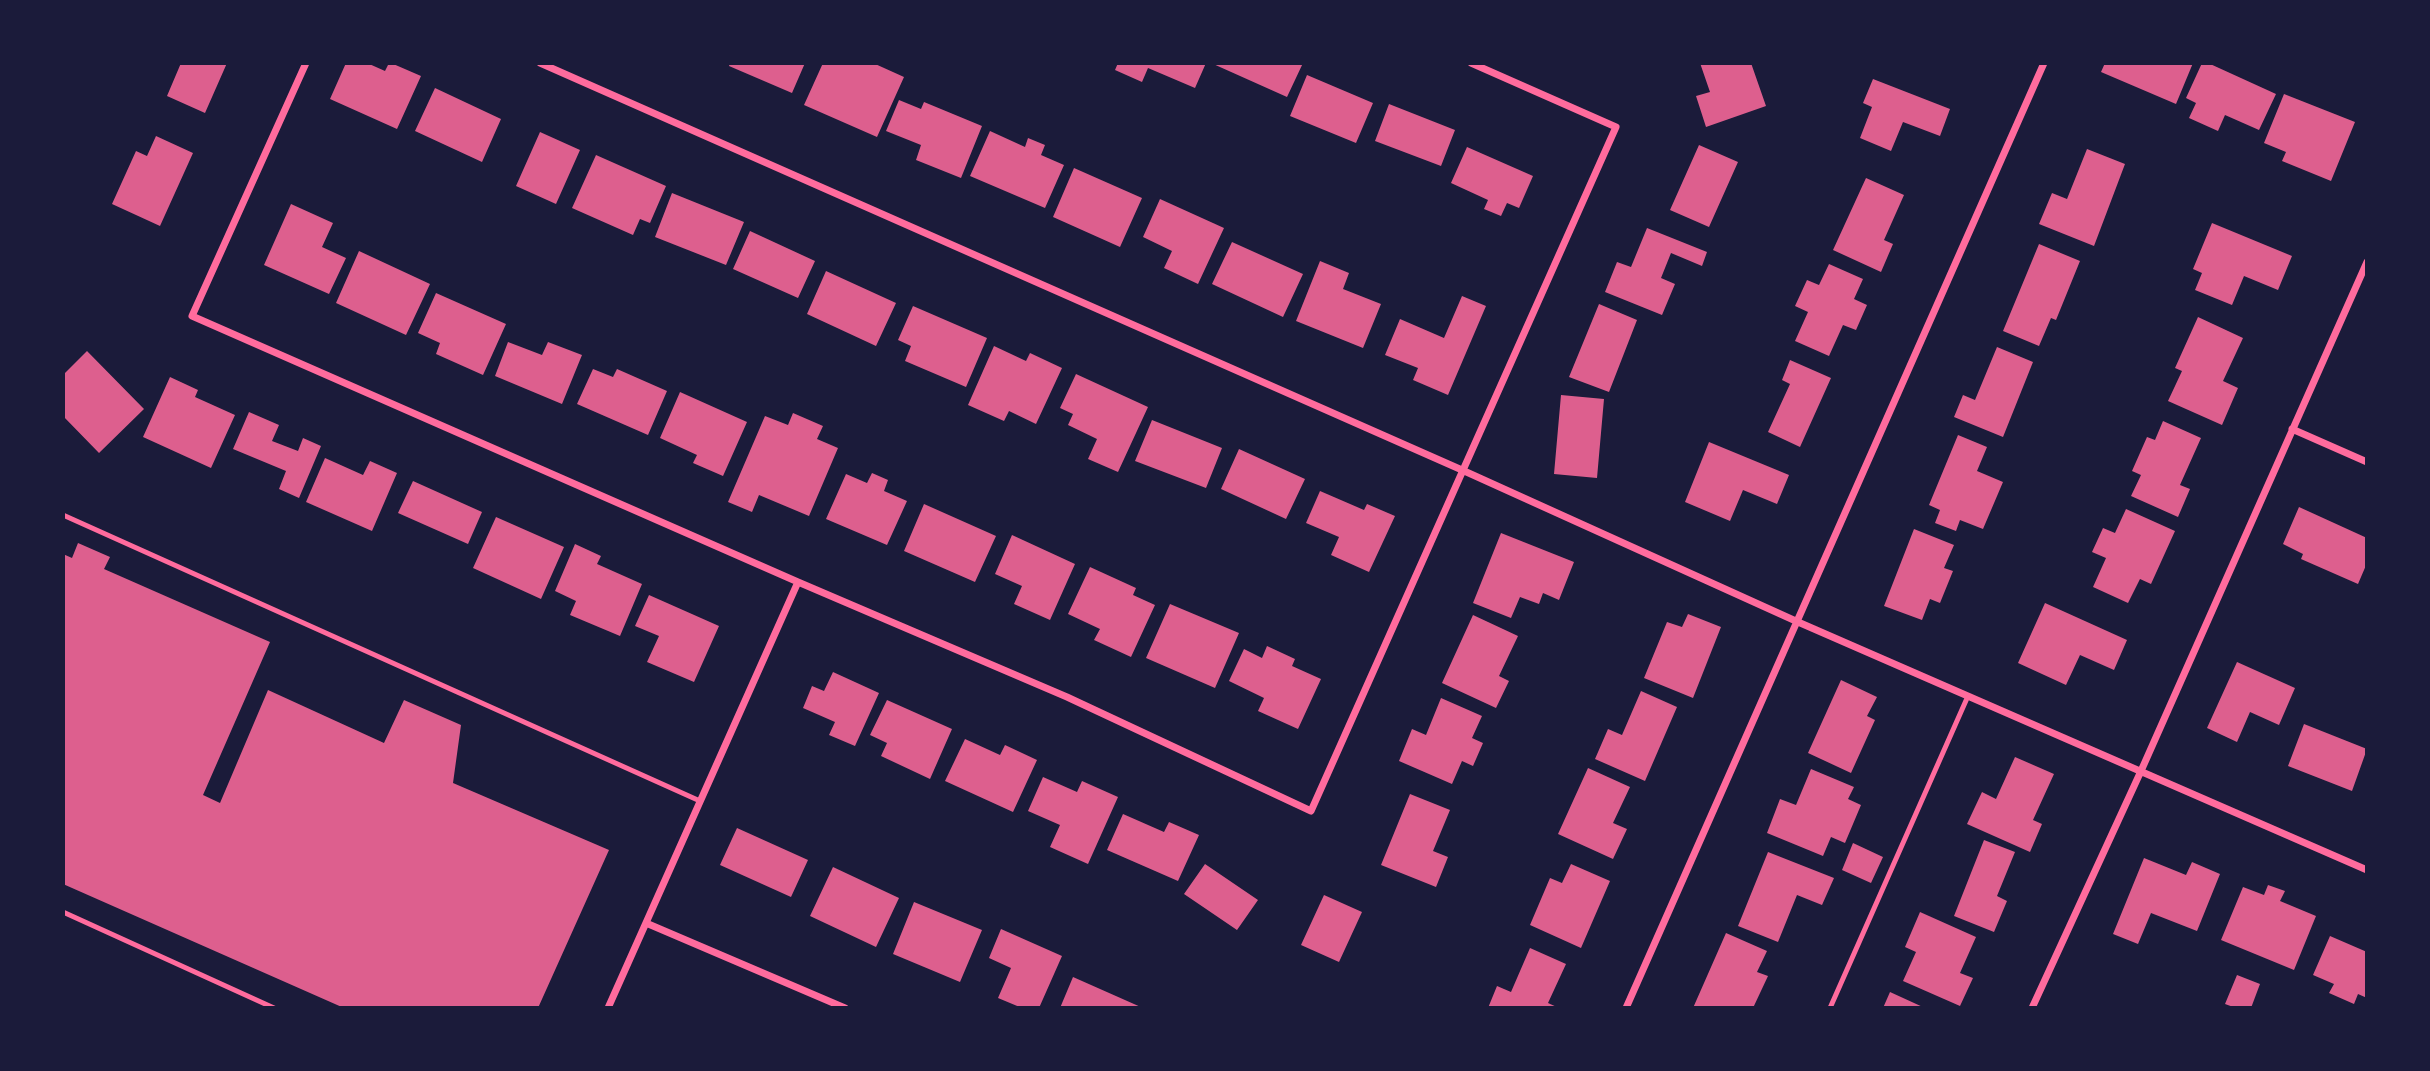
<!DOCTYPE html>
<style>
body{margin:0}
#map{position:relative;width:2430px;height:1071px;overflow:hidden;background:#1b1b3a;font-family:"Titillium Web",sans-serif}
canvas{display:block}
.frame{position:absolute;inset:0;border:65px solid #1b1b3a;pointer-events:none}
</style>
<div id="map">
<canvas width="2430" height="1071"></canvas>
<div class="frame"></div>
</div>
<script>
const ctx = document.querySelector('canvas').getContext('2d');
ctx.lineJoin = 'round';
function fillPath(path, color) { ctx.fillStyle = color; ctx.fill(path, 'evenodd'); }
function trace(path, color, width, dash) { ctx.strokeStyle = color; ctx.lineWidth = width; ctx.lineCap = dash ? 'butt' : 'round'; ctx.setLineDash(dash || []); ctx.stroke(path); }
const building = new Path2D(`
 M181,63H227L205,113L167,96Z
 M346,63H367L385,71L389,63H391L421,76L397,129L330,99Z
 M730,63H805L792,93L729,66Z
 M823,63H873L904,77L877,137L804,105Z
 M1118,63H1206L1195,88L1148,68L1142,82L1115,70Z
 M1211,63H1303L1287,97Z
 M1700,63H1751L1766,106L1706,127L1696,96L1710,92Z
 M2105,63H2193L2176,104L2101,72Z
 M2202,63H2208L2276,94L2259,130L2225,115L2218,131L2189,118L2196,103L2186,98Z
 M1307,75L1373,103L1356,143L1290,116Z
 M1873,79L1950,109L1940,136L1903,122L1891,151L1860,138L1872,107L1863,103Z
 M435,88L501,119L482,162L415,131Z
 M2284,94L2355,122L2331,181L2282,161L2286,152L2264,143Z
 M899,100L921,109L924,102L982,126L961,178L916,160L921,145L886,131Z
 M1389,104L1455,130L1441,166L1375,141Z
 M990,131L1025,147L1028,138L1045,145L1041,155L1064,165L1045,208L970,176Z
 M540,132L580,150L556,204L516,186Z
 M156,136L193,153L160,226L112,204L136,151L147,156Z
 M1699,145L1738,162L1709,227L1670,210Z
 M1467,147L1533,176L1519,208L1507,203L1501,216L1484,209L1488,200L1451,183Z
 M2087,149L2125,164L2094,246L2039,224L2052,193L2067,199Z
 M596,155L666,186L650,223L640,219L633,235L572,208Z
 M1074,168L1142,198L1120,247L1053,217Z
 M1866,178L1904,195L1884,240L1893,244L1881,272L1833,250Z
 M672,193L744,222L726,265L655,237Z
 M1160,199L1224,228L1198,284L1164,268L1172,251L1143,237Z
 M291,204L333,223L322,247L346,258L329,294L264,265Z
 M2212,223L2292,256L2278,290L2244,276L2232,305L2195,290L2202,273L2193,269Z
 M1647,228L1707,252L1702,266L1671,253L1661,278L1675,284L1662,315L1605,292L1617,262L1631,267Z
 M750,231L815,261L798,298L733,269Z
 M1232,242L1303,274L1283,317L1212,284Z
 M2039,244L2080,261L2056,320L2051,318L2039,346L2003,331Z
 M359,251L430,284L406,335L336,303Z
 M1320,261L1349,273L1343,289L1381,304L1363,348L1296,321Z
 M1829,264L1863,279L1854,299L1867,305L1856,330L1843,325L1829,356L1795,341L1808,312L1795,306L1807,280L1819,285Z
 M826,271L896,303L876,346L807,314Z
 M436,293L506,324L483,375L436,354L440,343L418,333Z
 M1462,296L1486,306L1448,395L1413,380L1418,368L1385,355L1400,319L1444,338Z
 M1599,304L1637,320L1609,392L1569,377Z
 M913,306L987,338L966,387L905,361L911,346L898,340Z
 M2198,317L2243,338L2223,381L2238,388L2222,425L2168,401L2182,371L2175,368Z
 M508,342L542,355L548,342L582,355L562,404L495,376Z
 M994,346L1026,361L1030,353L1062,368L1036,424L1009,411L1004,421L968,405Z
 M1997,347L2033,362L2003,437L1954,417L1963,395L1975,400Z
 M87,351L144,409L99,453L63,416V371L65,373Z
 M1790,360L1831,378L1800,447L1768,432L1790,384L1782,380Z
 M593,369L613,377L617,369L667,391L648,435L577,404Z
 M1076,374L1148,407L1118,472L1088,459L1097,439L1068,425L1073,414L1060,408Z
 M170,377L198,390L195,397L235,415L211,468L143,437Z
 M680,392L747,422L723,476L693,463L697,455L660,438Z
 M1561,395L1604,399L1597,478L1554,474Z
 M249,412L279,425L272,441L298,451L303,438L321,446L299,498L279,489L286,471L233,449Z
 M793,413L823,426L817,439L838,448L809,516L759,495L752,512L728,502L765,416L788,425Z
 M1152,420L1222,448L1206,488L1135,461Z
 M2163,421L2201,438L2180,485L2190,489L2178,517L2131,496L2141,475L2132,471L2147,437L2155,440Z
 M1958,435L1987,447L1977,471L2003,482L1983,529L1960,520L1956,531L1935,523L1940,510L1929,505Z
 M1709,442L1789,475L1777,504L1743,490L1730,521L1685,502Z
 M1239,449L1305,479L1286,519L1221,489Z
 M325,458L363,475L370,461L397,473L372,531L306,502Z
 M872,473L888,480L884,491L907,501L887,545L826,519L846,474L867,483Z
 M413,481L482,512L468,544L398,513Z
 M1320,491L1364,510L1367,504L1395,516L1369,572L1331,555L1339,537L1306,523Z
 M924,504L996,536L975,582L904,551Z
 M2299,507L2367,538V563L2358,584L2301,559L2303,554L2283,544Z
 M2126,509L2175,531L2151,584L2140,579L2128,603L2093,587L2106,558L2092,552L2103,528L2115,533Z
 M496,517L564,547L541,599L473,568Z
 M1914,529L1954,545L1944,568L1953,571L1940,603L1930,599L1922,620L1884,606Z
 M1501,533L1574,562L1559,600L1543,593L1539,604L1520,597L1511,618L1473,603Z
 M1012,535L1075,564L1050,620L1014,604L1022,586L995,574Z
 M78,543L110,557L104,569L270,642L203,795L220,803L268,690L384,743L404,700L461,725L453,783L609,850L538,1008H344L63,884V554L72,558Z
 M575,544L601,556L597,564L642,584L620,636L570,615L576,601L555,591Z
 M1090,567L1136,588L1133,595L1155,605L1131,657L1094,640L1100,629L1068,614Z
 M649,595L719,626L694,682L647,662L659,636L635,626Z
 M2045,603L2127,640L2114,670L2080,655L2066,685L2018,663Z
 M1170,604L1239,633L1215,688L1146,658Z
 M1688,614L1721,627L1693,698L1644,678L1667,622L1682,627Z
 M1473,615L1518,636L1499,676L1509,681L1496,708L1442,683Z
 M1267,646L1295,659L1292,666L1321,679L1298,729L1258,711L1264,698L1229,681L1244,649L1262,658Z
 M2237,662L2295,688L2279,725L2250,712L2237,742L2207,728Z
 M833,672L879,693L855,746L829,735L835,722L803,708L812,686L824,691Z
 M1841,680L1877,697L1867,716L1875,720L1851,773L1808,753Z
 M1641,691L1677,707L1645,781L1595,759L1608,729L1622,735Z
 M1441,698L1482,716L1472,738L1483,743L1473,766L1462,761L1452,784L1399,761L1412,729L1426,735Z
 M887,700L952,729L930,779L881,756L887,743L870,735Z
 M2304,724L2367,749L2352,791L2288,766Z
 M965,739L1000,755L1005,745L1037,760L1013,812L945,781Z
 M2015,757L2054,774L2033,820L2042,824L2030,852L1967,824L1982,792L1996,799Z
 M1588,768L1630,787L1613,823L1627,829L1613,859L1558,834Z
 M1811,769L1854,787L1848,799L1861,805L1845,843L1831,837L1823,856L1767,833L1780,799L1796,805Z
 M1043,777L1077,792L1082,781L1118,797L1088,864L1050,847L1060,825L1028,811Z
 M1410,794L1450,810L1433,851L1448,857L1436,887L1381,865Z
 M1123,814L1164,832L1169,822L1199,835L1178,881L1107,850Z
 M737,828L808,860L791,897L720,865Z
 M1984,840L2015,852L1997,896L2007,901L1994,932L1954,916Z
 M1853,843L1883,857L1871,883L1842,870Z
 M1768,852L1834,878L1822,905L1797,895L1778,942L1738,926Z
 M2144,858L2186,875L2192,862L2220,874L2197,931L2151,913L2138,944L2113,934Z
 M1205,864L1258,900L1237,930L1184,894Z
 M1571,864L1610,881L1581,948L1530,925L1550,878L1562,883Z
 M833,867L899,898L876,947L810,916Z
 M2268,885L2285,891L2280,901L2316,916L2294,970L2221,940L2243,887L2264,895Z
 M1324,895L1362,912L1339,962L1301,945Z
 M914,902L982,930L960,982L893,954Z
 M1920,912L1976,937L1960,973L1973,978L1960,1006L1903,981L1916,952L1905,947Z
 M1001,929L1062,956L1039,1008H1022L998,998L1011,968L989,958Z
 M1726,933L1767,951L1757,972L1768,976L1753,1008H1693Z
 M2330,936L2367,952V998L2358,994L2354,1004L2329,993L2334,984L2313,975Z
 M1530,948L1566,964L1548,1003L1559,1008H1488L1497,986L1511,992Z
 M2237,975L2260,984L2251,1008H2236L2225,1004Z
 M1073,977L1143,1008H1060Z
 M1890,992L1925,1008H1883Z`);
const service = new Path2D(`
 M63,515L700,801
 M63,912L274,1008
 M1830,1008L1968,696`);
const minor = new Path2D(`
 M306,63L192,316L798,582L1067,697L1311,811L1616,127L1471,63
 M540,63L1462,470L1798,622L2367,870
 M2292,429L2367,462
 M646,923L845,1008
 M608,1008L798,582
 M1626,1008L2044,63
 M2032,1008L2141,771L2367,262`);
fillPath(building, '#dd5f8e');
trace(service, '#ff6b9d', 5);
trace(minor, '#ff6b9d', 7);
</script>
